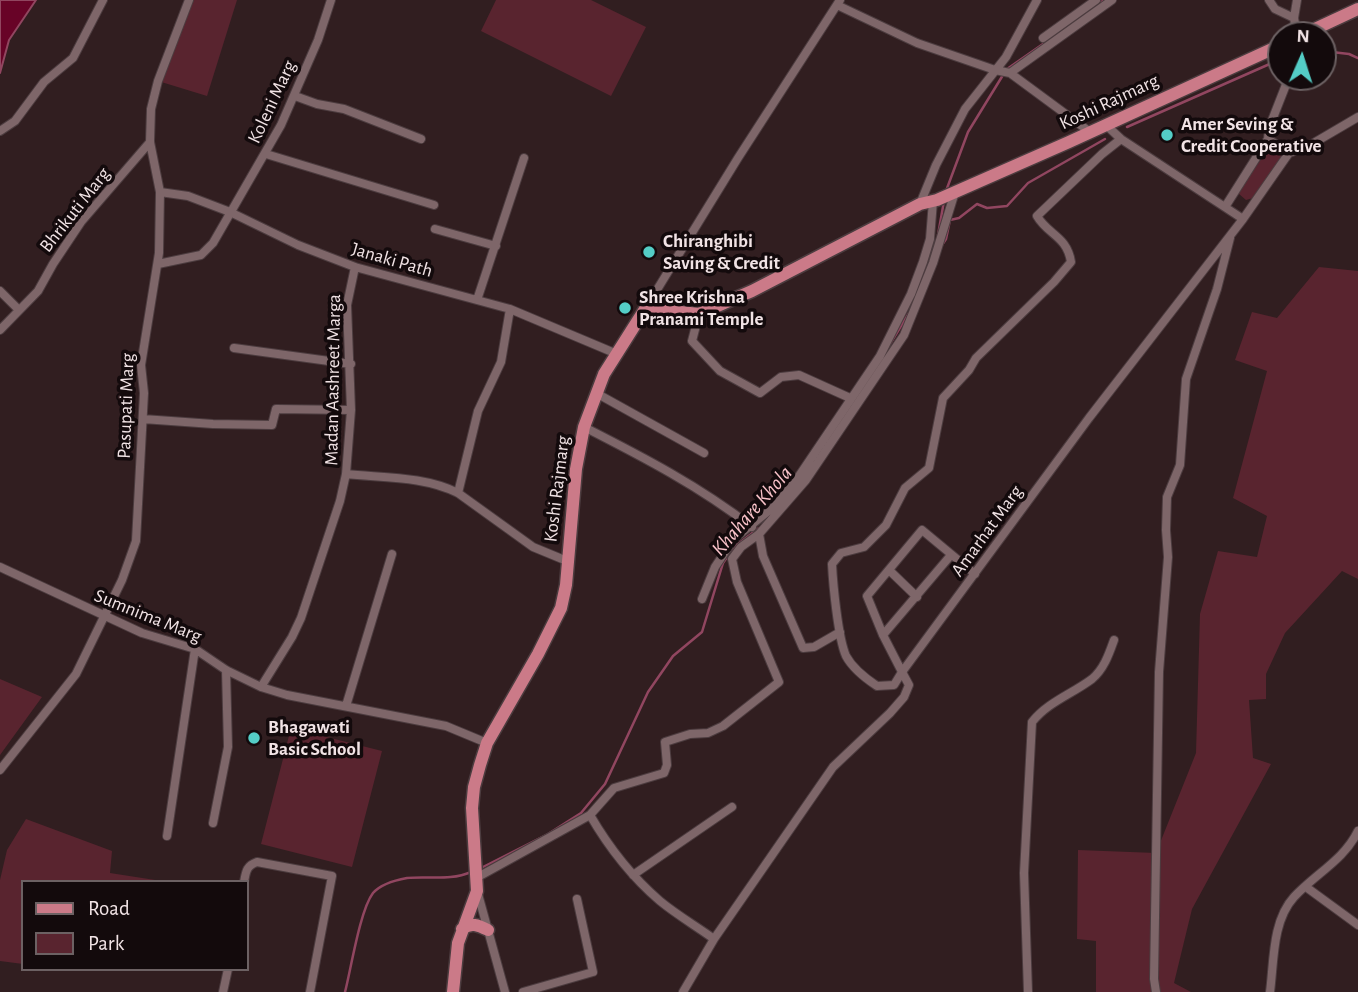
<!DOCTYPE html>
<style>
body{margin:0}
#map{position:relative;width:1358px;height:992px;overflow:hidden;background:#311e20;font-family:"Alegreya Sans",sans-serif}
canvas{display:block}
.legend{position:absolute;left:21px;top:880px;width:228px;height:91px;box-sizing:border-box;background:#130a0c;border:2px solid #6c6163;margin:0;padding:9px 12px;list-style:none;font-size:21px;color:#f1e3e5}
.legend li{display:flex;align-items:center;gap:14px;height:35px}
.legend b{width:35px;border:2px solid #6c6163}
.north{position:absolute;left:1267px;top:21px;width:70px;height:70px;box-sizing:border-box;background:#130a0c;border:2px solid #6c6163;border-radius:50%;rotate:3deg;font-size:19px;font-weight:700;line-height:28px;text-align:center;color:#f1e3e5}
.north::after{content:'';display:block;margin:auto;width:24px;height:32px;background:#54cdc6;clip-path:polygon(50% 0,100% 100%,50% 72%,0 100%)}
</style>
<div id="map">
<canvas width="1358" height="992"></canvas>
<ul class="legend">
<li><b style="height:9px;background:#cb7a88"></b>Road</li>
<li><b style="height:19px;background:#59242f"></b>Park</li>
</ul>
<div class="north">N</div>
</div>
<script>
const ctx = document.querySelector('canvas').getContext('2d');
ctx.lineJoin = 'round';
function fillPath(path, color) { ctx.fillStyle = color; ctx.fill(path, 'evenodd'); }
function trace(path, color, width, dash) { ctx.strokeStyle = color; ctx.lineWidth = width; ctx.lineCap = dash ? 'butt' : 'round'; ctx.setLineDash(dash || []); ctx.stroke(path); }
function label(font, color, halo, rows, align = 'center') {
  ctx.font = font + ' "Alegreya Sans",sans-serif'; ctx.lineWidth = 7; ctx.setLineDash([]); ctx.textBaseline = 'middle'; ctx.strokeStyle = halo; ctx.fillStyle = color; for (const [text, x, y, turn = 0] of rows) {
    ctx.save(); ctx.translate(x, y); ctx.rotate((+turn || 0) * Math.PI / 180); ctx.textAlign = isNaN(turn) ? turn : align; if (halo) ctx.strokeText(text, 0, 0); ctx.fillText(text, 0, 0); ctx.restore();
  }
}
const green = new Path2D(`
 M189,0H237L207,96L158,81Z
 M496,0H591L646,27L611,96L481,31Z
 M1276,145L1285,153L1253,198L1246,200L1239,194V190L1267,151Z
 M1319,267L1358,271V579L1342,571L1285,633L1266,674V699L1249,700L1253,758L1271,764L1192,909L1174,983L1191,992H1096V941L1077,939L1078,850L1156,853L1196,753L1200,614L1218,551L1257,557L1267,516L1233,498L1267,371L1235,360L1252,312L1277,318Z
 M0,679L42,697L0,755Z
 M291,728L382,751L352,867L261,844Z
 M26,819L112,851L110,873L168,882H23V964L0,961V880L7,850Z`);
const water = new Path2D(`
 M0,0H36L9,40L0,73Z`);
const stream = new Path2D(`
 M1090,11L1104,0
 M1323,51L1349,54L1358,58
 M1007,69L1079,19
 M1127,127L1281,59
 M946,191L968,132L1003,75
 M938,235L944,201
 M942,245L946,239L950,220L959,218L977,204L987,208L1007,206L1028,183L1105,139
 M890,344L909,313
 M481,868L548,834L581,813L605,784L648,692L673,656L702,632L723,563L734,547L759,528
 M345,992C351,969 360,910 373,893C381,884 396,880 407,878C429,876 451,881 471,872`);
const minor = new Path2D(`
 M1269,0L1275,9L1294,18
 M837,5L917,43L995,70L1010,73L1090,132
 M1297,35L1294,18L1297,0
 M1043,38L1096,0
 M1010,73L1112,0
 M295,96L317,104L344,109L421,139
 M1106,125L1121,139L1243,219
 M0,131L15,121L44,82L73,58L103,0
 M1289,153L1268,139L1269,128L1289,77
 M266,154L434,205
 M160,192L188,196L230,212L298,245L355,267L510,309L617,354
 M920,204L936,165L965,109L1006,57L1037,0
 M1225,207L1268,139
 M435,229L496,246
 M158,264L201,255L213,243L281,125L318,40L331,0
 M0,291L19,310
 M477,300L524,158
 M647,306L738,158L840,0
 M699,314L692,341L720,371L760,393L781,377L799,375L850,398
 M0,330L38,291L53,264L81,222L150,142
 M234,348L351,364
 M596,393L704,453
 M143,419L213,424L272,425L276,409L351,410
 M584,427C643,457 699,486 752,527
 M346,474C383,478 424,476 458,493L533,547L567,561
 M458,493L478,411L501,362L510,309
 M759,534L763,556L803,648L814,647L840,632
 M0,567L142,633L195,649L226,670L261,687L287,695L446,726L487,743
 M889,570L917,597
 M975,574L922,530L867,596L883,635L902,672L894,685L877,686C865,678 853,669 846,656C838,638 833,584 832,564L841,553L864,547L886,525L905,488L929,468L943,398L969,370L976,358L1054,282L1071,262C1067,236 1048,235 1037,216L1102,154L1121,139
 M702,599L715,567L733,540L776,505L797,479L880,356L911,294L923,262L930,239L933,201
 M883,635L951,555
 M261,687L292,637L301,618L340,501L346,474L351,410L347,305L355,267
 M346,706L392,554
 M0,770L76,674L122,580L136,541L144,393L141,365L159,253L160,192L150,142L151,109L158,81L189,0
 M213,823L228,747L226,670
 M167,836L195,649
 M633,875L732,807
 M476,878L590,815
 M244,882C246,872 246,866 257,862L332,876L310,992
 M1306,887L1358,925
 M478,894L505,992
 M714,939C696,926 677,915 660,901C632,877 608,846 590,815L614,788L664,773L667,765L665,742L690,734L708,733L723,726L779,682L737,582L732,559L741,547L759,534L806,480L904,335L933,263L955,192
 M223,992L228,969
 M523,992L593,972L577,899
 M683,992L714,939L833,767L890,713L904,697L909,685L902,672L1089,418L1243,219L1289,153L1312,144L1358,117
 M1028,992L1024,873L1032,722C1048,702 1072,694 1092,679C1104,669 1109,654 1114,640
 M1156,992L1154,979L1159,672L1168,557L1166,530L1167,497L1180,465L1186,379L1217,289L1230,238
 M1270,992C1274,962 1272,921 1294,897C1315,874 1344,860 1358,831`);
const primary = new Path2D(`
 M1302,35L1358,9
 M462,929C471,922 478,925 488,930
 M453,992L458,943L477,891L472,808L474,787L480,765L487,743L538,654L561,608L566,585L576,469L584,427L604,374L647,306L671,311L699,314L752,291L920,204L937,200L1069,142L1281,45`);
const markers = [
 [1167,135,7,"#54cdc6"],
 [649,252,7,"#54cdc6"],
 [625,308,7,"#54cdc6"],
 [254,738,7,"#54cdc6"]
];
const streetNames = [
 ["Koleni Marg",272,102,-65],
 ["Koshi Rajmarg",1109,102,-25],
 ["Bhrikuti Marg",75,210,-52],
 ["Janaki Path",392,260,16],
 ["Madan Aashreet Marga",333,380,-89],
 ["Pasupati Marg",126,406,-88],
 ["Koshi Rajmarg",557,489,-83],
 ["Amarhat Marg",987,531,-54],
 ["Sumnima Marg",148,616,22]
];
const poiNames = [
 ["Amer Seving &",1181,124],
 ["Credit Cooperative",1181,146],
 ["Chiranghibi",663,241],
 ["Saving & Credit",663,263],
 ["Shree Krishna",639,297],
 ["Pranami Temple",639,319],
 ["Bhagawati",268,727],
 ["Basic School",268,749]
];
const waterNames = [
 ["Khahare Khola",752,511,-49]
];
fillPath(green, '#59242f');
fillPath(water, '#680327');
trace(water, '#914660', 2);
trace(stream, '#914660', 2.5);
trace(minor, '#4c3c3f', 10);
trace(primary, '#4c3c3f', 15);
trace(minor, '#7e6669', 8);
trace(primary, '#cb7a88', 12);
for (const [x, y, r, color] of markers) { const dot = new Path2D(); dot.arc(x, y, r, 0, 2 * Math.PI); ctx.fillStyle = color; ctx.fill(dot); trace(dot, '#130a0c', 2.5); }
label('19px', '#f1e3e5', '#130a0c', streetNames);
label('bold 19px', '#f1e3e5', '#130a0c', poiNames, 'left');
label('italic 21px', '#fac3ca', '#130a0c', waterNames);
</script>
